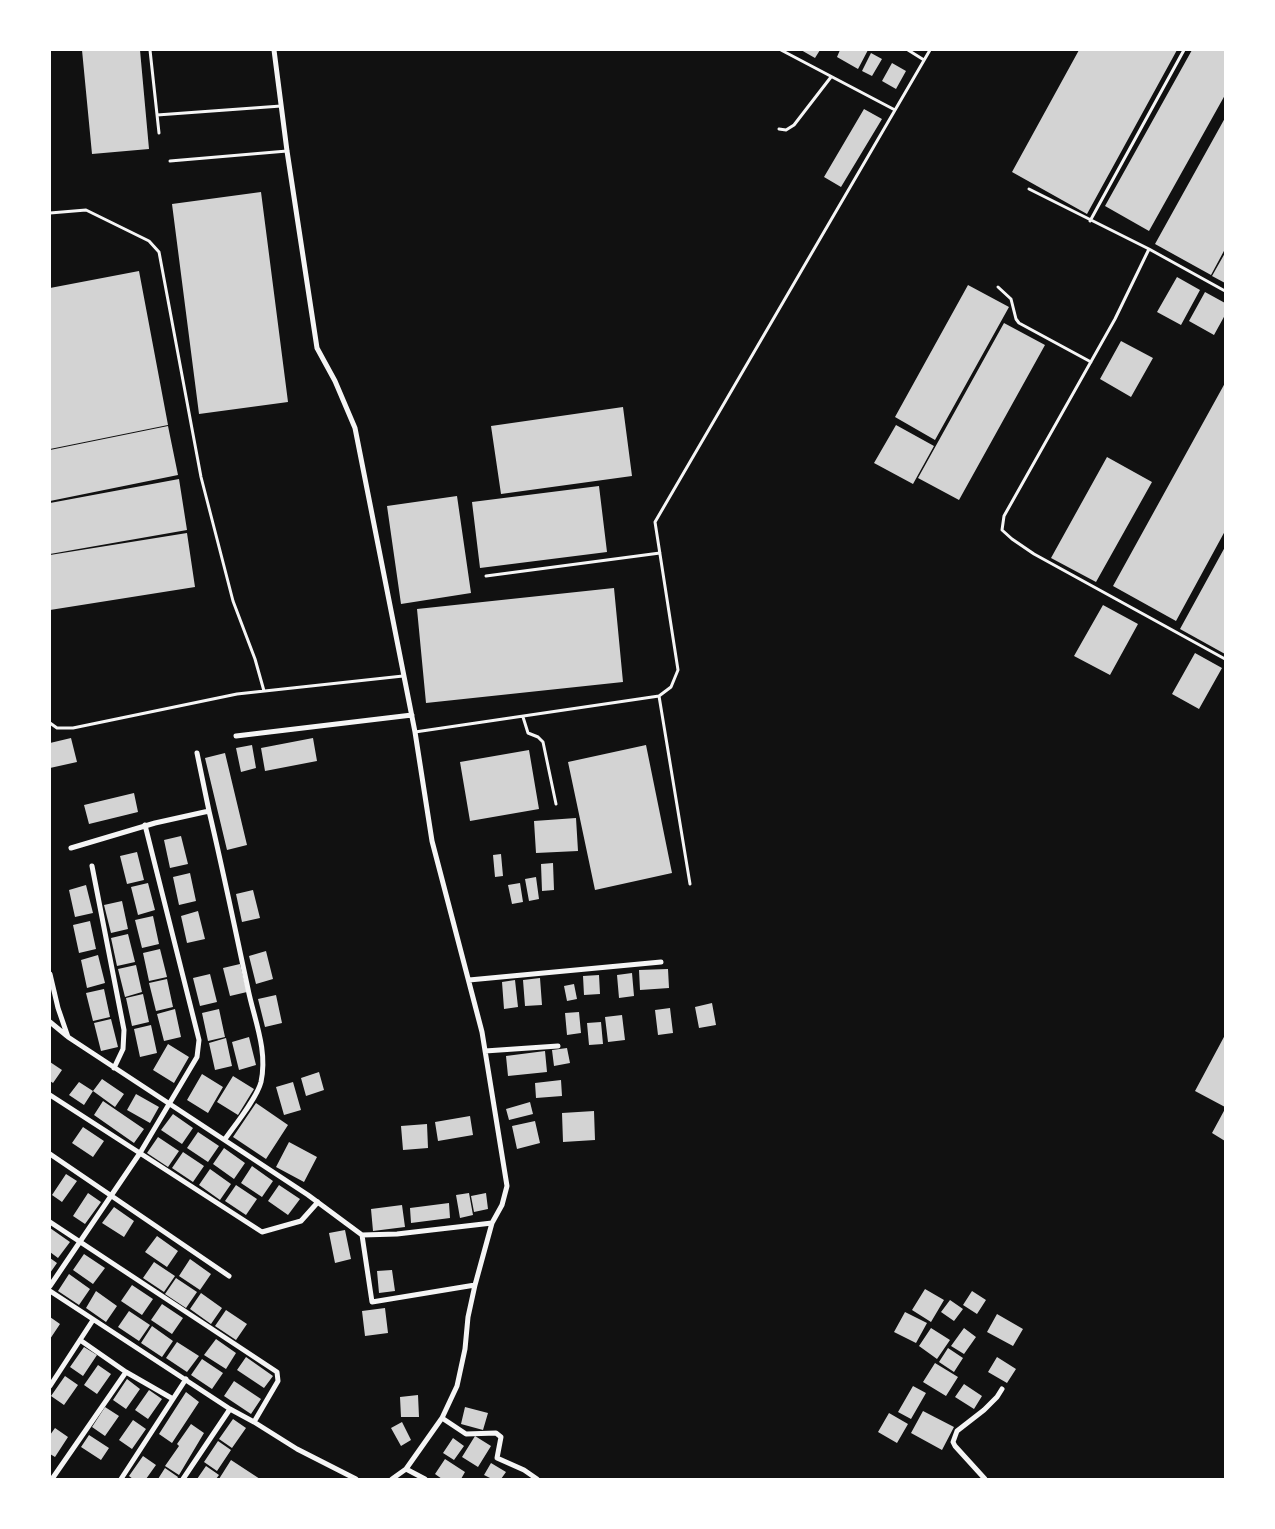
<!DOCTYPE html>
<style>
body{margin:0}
#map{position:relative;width:1275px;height:1529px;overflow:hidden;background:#111;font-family:"Fira Sans Condensed",sans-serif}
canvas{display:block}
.frame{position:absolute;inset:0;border:51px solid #fff;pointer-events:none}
</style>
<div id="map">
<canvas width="1275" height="1529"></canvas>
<div class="frame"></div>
</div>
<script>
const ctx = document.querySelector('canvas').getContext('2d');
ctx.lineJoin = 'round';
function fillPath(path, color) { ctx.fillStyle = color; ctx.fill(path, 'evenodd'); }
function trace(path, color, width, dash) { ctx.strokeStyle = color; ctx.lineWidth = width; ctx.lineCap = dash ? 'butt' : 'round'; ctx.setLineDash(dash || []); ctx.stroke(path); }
const building = new Path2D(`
 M82,50H140L149,149L92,154Z
 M801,50H820L815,58Z
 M840,50H868L858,69L837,57Z
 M1079,50H1177L1087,214L1012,172Z
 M1192,50H1225V95L1149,231L1105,206Z
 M871,53L882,59L872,76L862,71Z
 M892,63L906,71L896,89L882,81Z
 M864,109L882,119L841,187L824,177Z
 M1225,118V249L1211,275L1155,244Z
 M261,192L288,402L199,414L172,204Z
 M1225,253V283L1212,276Z
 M139,271L168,425L50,449V288Z
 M1177,277L1200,290L1181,325L1157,312Z
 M968,285L1009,307L935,440L895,417Z
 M1205,292L1225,303V315L1214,335L1189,321Z
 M1004,323L1045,345L959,500L918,478Z
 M1121,341L1153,358L1131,397L1100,379Z
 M1225,383V531L1176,621L1113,586Z
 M623,407L632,476L501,494L491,426Z
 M896,425L934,446L913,484L874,463Z
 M168,426L178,475L50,501V450Z
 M1107,457L1152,482L1096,582L1051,558Z
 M179,479L187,530L50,554V503Z
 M599,486L607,552L480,568L472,502Z
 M457,496L471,593L401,604L387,506Z
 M187,533L195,587L50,610V555Z
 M1225,547V654L1180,629Z
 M614,588L623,682L426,703L417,609Z
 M1103,605L1138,624L1110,675L1074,656Z
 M1195,653L1222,668L1199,709L1172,694Z
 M71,738L77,762L50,768V743Z
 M313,738L317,761L265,771L261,748Z
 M252,745L256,768L241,772L236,748Z
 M646,745L672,873L595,890L568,762Z
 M529,750L539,809L470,821L460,762Z
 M225,753L247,845L227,850L205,758Z
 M134,793L138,812L89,824L84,805Z
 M576,818L578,851L536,853L534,821Z
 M181,836L188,864L170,868L164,840Z
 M137,852L144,880L127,884L120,856Z
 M501,854L503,876L495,877L493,855Z
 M553,863L554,890L542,891L541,864Z
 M190,873L196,901L179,905L173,877Z
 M536,877L539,899L529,901L525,879Z
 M148,883L155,910L138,915L131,887Z
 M520,883L523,902L512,904L508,885Z
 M86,885L93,913L75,917L69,890Z
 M253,890L260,918L242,922L236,894Z
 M122,901L128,929L111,933L104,905Z
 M198,911L205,939L187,943L181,916Z
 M153,916L159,944L142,948L135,920Z
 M90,921L96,949L79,953L73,925Z
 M128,934L135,962L117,966L111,938Z
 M160,949L167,977L149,981L143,953Z
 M266,951L273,979L256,984L249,956Z
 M98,955L105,983L87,988L81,960Z
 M240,964L247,992L230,996L223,968Z
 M136,965L142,992L125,997L118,969Z
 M668,969L669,988L640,990L639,970Z
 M632,973L634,996L619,998L617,975Z
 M210,974L217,1002L200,1006L193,978Z
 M599,975L600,994L584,995L583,976Z
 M540,978L542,1005L525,1006L523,980Z
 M167,979L173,1007L156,1011L149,983Z
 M515,980L518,1007L504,1009L502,982Z
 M574,984L577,999L567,1001L564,986Z
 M104,989L110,1017L93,1021L86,993Z
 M143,994L149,1022L132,1026L126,998Z
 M276,995L282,1023L265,1027L258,999Z
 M712,1003L716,1025L699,1028L695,1007Z
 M670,1008L673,1033L658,1035L655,1010Z
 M175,1009L181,1037L164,1041L157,1014Z
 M219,1009L225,1037L208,1041L202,1013Z
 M579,1012L581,1033L567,1035L565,1013Z
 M622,1015L625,1040L608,1042L605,1017Z
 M111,1019L118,1047L101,1051L94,1023Z
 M601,1022L603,1044L589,1045L587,1023Z
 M151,1025L157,1053L140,1057L134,1029Z
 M1225,1035V1107L1195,1091Z
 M249,1037L256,1065L239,1070L232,1042Z
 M226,1038L232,1066L215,1070L209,1043Z
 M168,1044L189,1057L174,1083L153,1070Z
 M567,1048L570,1063L554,1066L552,1050Z
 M545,1051L547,1072L508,1076L506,1056Z
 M50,1062L62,1070L53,1083L50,1081Z
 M319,1072L324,1090L306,1096L301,1078Z
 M202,1074L223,1087L208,1113L187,1100Z
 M233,1076L254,1089L238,1115L217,1102Z
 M102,1079L124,1094L115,1107L93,1091Z
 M561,1080L562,1096L536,1098L535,1083Z
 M79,1082L93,1091L84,1105L69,1095Z
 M293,1082L301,1110L284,1115L276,1087Z
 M136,1094L159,1107L150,1123L127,1110Z
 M103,1101L144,1129L134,1143L94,1115Z
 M530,1102L533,1114L509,1120L506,1109Z
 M256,1103L288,1125L266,1159L233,1137Z
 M1225,1109V1141L1212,1133Z
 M594,1111L595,1140L563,1142L562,1113Z
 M173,1114L193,1128L182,1144L161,1130Z
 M470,1116L473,1135L438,1141L435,1122Z
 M535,1121L540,1143L517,1149L512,1126Z
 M427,1124L428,1148L403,1150L401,1126Z
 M83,1127L104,1141L93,1157L72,1143Z
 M198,1132L219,1146L208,1162L187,1148Z
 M158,1137L179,1151L168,1167L147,1153Z
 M289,1142L317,1157L304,1182L276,1167Z
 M224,1148L245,1163L234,1179L213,1164Z
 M183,1152L204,1166L193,1182L172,1168Z
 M252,1166L273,1181L262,1197L241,1183Z
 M210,1169L231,1184L220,1200L199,1185Z
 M66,1174L77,1181L62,1202L52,1195Z
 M236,1185L257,1199L246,1215L225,1201Z
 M279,1185L300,1199L288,1215L268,1201Z
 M88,1193L101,1202L85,1224L73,1216Z
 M469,1193L473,1215L460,1218L456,1195Z
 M486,1193L488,1209L474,1212L471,1196Z
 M449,1203L450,1218L411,1223L410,1208Z
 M402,1205L405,1227L373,1231L371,1209Z
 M114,1207L134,1221L124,1237L102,1223Z
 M50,1228L70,1242L58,1258L50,1252Z
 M345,1230L351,1259L335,1263L329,1233Z
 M157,1236L178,1251L167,1267L145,1252Z
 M84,1254L105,1268L93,1284L73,1270Z
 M50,1258L57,1263L50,1273Z
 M190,1259L211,1274L200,1290L179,1276Z
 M154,1262L175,1276L164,1292L143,1278Z
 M392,1270L395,1291L379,1293L377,1271Z
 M69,1274L90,1289L79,1305L58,1291Z
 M176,1278L197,1292L186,1308L165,1294Z
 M132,1285L153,1299L142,1315L121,1301Z
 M925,1289L944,1300L931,1322L912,1310Z
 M96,1291L117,1306L106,1322L86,1308Z
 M972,1291L986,1300L977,1314L963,1305Z
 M201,1293L222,1308L211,1324L190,1309Z
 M950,1300L963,1309L954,1321L941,1312Z
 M162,1304L183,1318L172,1334L151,1320Z
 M385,1308L388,1333L365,1336L362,1311Z
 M226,1310L247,1324L236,1340L215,1326Z
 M129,1311L150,1325L139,1341L118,1327Z
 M905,1312L927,1323L916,1343L894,1332Z
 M997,1314L1023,1329L1013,1346L987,1332Z
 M50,1317L60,1324L50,1339Z
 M152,1326L173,1341L162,1357L141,1343Z
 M931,1328L950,1340L937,1359L919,1346Z
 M964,1328L976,1337L964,1354L951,1346Z
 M216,1339L236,1353L226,1369L204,1355Z
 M177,1342L199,1356L187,1372L166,1358Z
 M84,1347L97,1355L83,1376L70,1367Z
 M948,1348L963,1358L954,1372L939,1362Z
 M246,1357L273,1376L264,1388L237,1370Z
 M997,1357L1016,1369L1007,1383L988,1372Z
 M202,1359L223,1373L212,1389L191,1375Z
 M935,1363L958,1377L946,1396L923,1382Z
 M98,1365L111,1374L97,1394L84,1385Z
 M65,1376L78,1385L64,1405L51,1396Z
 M127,1379L140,1389L126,1409L113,1400Z
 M234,1381L261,1399L251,1414L224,1396Z
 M964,1384L982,1396L974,1409L955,1397Z
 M913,1386L926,1393L911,1419L898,1412Z
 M149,1390L162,1399L148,1419L135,1410Z
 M186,1392L199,1402L172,1443L159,1434Z
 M418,1395L419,1417H401L400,1397Z
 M105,1407L119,1416L105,1436L92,1427Z
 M465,1407L488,1413L483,1430L461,1424Z
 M923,1411L954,1427L942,1450L911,1433Z
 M889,1413L908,1424L897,1443L878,1432Z
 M233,1419L246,1428L232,1448L219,1439Z
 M133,1420L146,1429L132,1449L119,1440Z
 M402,1422L411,1440L401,1446L391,1428Z
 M191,1424L204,1433L179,1475L165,1466L179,1446L177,1444Z
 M55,1428L68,1437L55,1457L50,1454V1435Z
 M89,1435L109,1448L101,1460L81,1447Z
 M475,1436L491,1446L478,1467L462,1457Z
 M453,1438L464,1446L454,1460L443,1453Z
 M218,1441L231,1450L217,1471L204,1462Z
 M143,1456L156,1465L146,1479H133L129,1476Z
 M445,1459L465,1472L461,1479H442L435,1474Z
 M231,1460L260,1479H219Z
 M491,1463L506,1472L501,1479H492L484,1475Z
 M206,1466L219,1475L216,1479H197Z
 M165,1468L178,1477L177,1479H158Z`);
const service = new Path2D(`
 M150,50L159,133
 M781,50L895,110
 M908,50L924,60
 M157,115L281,106
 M779,129L786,130L794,125L831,77
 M170,161L287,151
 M1029,189L1149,249L1225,291
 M50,213L86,210L149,241L159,252L201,477L233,601L255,659L264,691
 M1090,221L1184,50
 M1149,249L1115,319L1004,516L1002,530L1012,539L1034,554L1225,659
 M998,287L1011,299L1016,319L1019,323L1091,362
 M486,576L660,553
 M659,696L690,884
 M523,717L528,733L538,737L543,742L556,804
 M50,723L57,728H73L237,694L403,676
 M415,732L659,696L671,687L678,670L655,522L930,50`);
const minor = new Path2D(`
 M274,50L287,151L317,348L335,381L355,428L415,732L432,841L482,1032L507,1186L502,1205L492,1223L475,1285L468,1317L465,1349L457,1386L442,1418L406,1469L392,1479
 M236,736L412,715
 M197,753L209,811
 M71,848L155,823L209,811C223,870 235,929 248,989C254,1019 268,1050 261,1082C257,1098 235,1125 225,1139
 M92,866L124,1030L123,1049L114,1068
 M50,974L58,1008L68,1037L308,1195L362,1235L397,1234L492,1223
 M469,980L661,962
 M50,1022L67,1036
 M485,1051L558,1046
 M50,1095L262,1232L301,1221L318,1202
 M50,1154L229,1276
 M50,1222L277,1372L278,1381L254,1422L297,1449L356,1479
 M362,1235L372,1302L475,1285
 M50,1286L140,1153L197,1057L199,1040L145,825
 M50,1291L230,1409L254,1422
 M126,1372L173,1399
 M50,1386L93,1320
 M442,1418L466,1434L496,1433L501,1437L497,1458L524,1470L537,1479
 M406,1469L425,1479
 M52,1479L126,1372L80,1340
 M121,1479L186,1379
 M183,1479L230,1409
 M985,1479L955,1446L953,1442L957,1431L984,1410L997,1397L1002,1389`);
fillPath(building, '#d3d3d3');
trace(service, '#f5f5f5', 3);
trace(minor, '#f5f5f5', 5);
</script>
